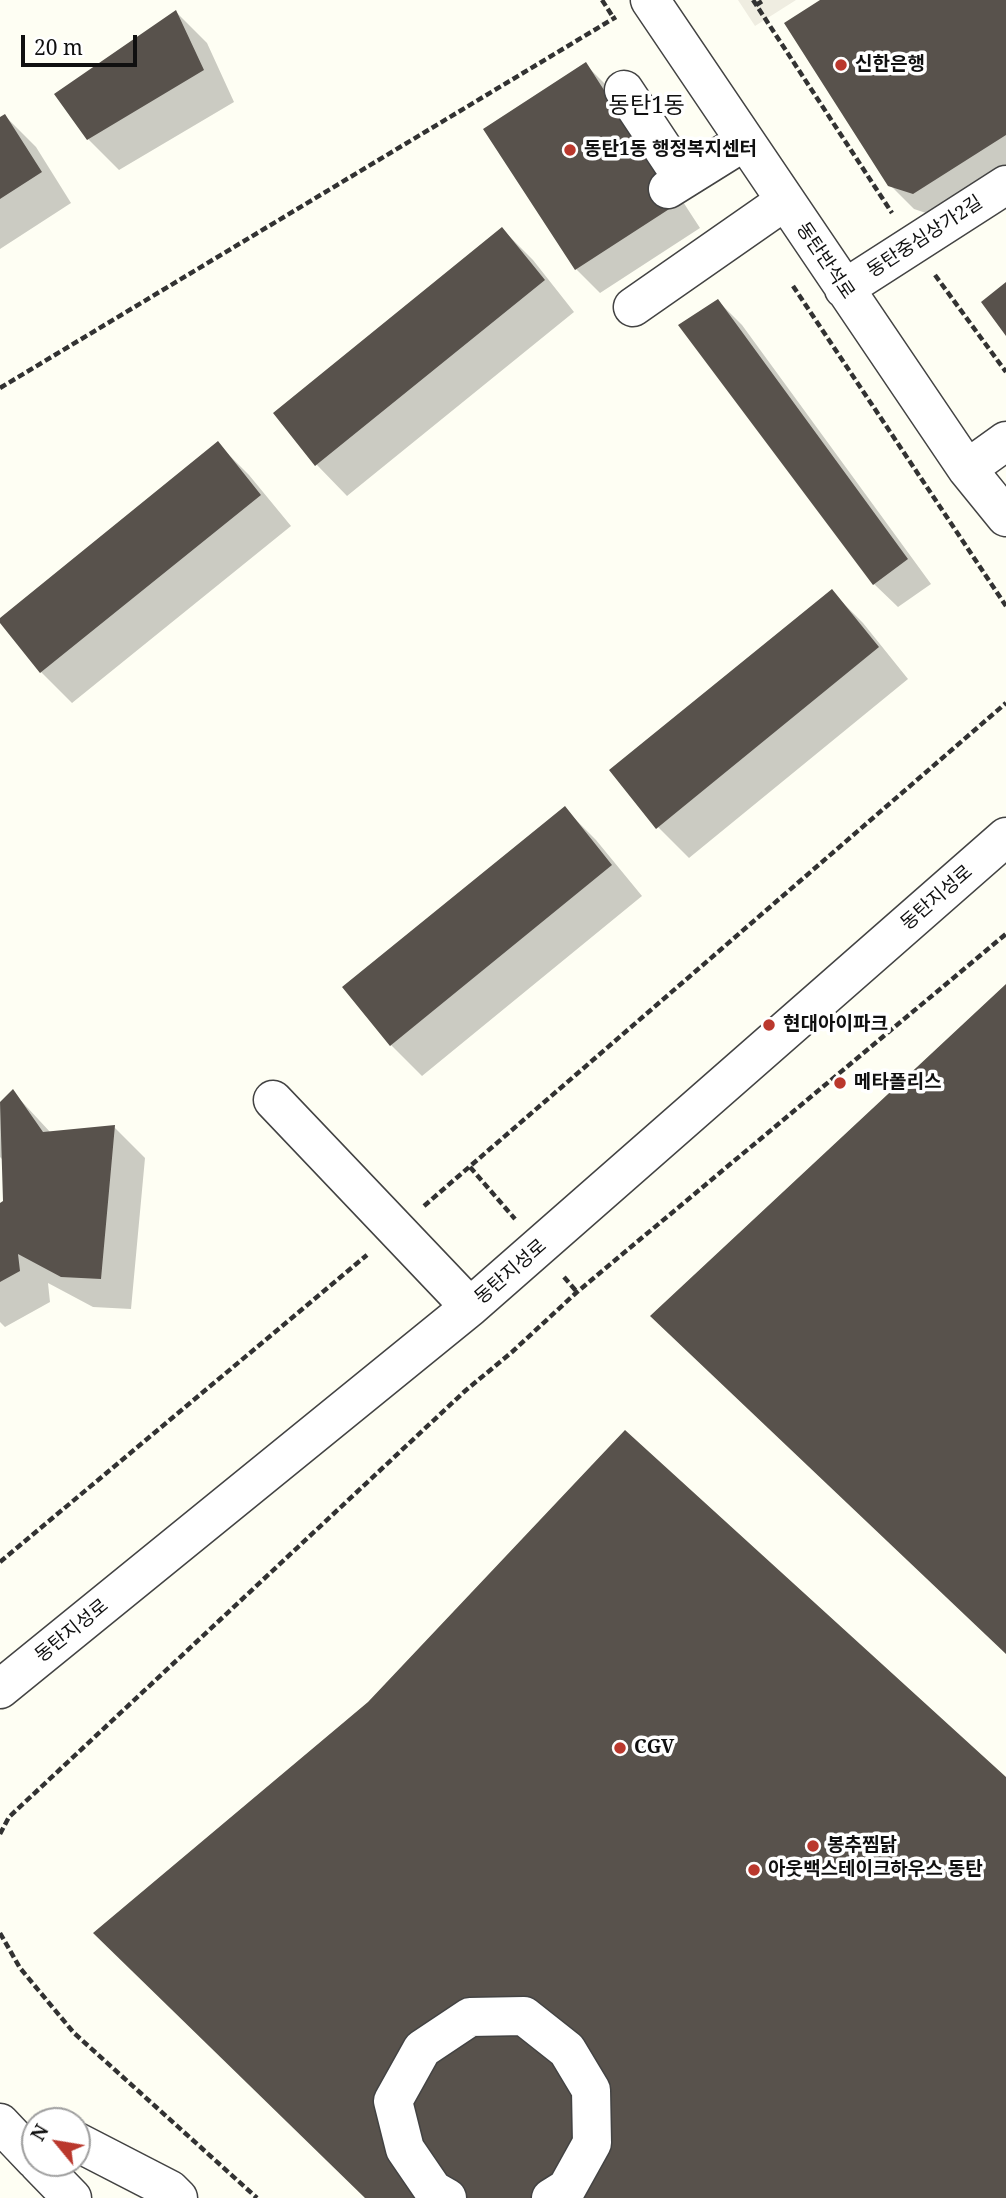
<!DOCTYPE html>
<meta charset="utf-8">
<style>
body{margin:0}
#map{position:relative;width:1006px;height:2198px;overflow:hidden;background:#fefef3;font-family:"Noto Serif",serif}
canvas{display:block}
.north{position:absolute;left:21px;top:2107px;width:70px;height:70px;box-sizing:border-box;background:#fff;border:2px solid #9f9f9f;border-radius:50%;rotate:300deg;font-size:19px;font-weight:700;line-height:28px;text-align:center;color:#101010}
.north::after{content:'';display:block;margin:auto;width:24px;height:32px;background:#ba382d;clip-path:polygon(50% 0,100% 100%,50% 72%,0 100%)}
.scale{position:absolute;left:21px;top:35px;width:116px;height:32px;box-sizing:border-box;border:4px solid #101010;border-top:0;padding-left:9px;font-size:21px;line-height:24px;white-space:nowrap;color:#101010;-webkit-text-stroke:5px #fff;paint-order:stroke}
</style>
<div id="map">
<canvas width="1006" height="2198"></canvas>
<div class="north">N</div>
<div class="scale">20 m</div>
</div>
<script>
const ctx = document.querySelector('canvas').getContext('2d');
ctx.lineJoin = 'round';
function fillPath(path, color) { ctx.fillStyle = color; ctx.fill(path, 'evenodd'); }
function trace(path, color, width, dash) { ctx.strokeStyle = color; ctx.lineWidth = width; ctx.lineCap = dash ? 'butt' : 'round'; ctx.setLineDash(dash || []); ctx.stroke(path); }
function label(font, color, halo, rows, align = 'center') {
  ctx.font = font + ' "Noto Serif","Noto Sans KR",serif'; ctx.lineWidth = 7; ctx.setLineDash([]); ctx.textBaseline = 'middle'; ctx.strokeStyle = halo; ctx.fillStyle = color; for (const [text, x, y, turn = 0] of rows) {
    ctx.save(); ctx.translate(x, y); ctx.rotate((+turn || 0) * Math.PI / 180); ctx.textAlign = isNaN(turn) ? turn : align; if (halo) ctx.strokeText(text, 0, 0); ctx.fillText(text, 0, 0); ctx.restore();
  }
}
const plaza = new Path2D(`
 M738,0H796L755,26Z`);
const shadow = new Path2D(`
 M823,0H1006V174L938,217L914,209L889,184Z
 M176,12L207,43L234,102L119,170L88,139Z
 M585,64L609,88L700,228L600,293L576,269Z
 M5,116L36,147L71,203L0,249V119Z
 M502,229L533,260L574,312L347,496L317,465L275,413Z
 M718,301L742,325L931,584L898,607L874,584Z
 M218,444L249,475L291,526L72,703L41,672L0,620Z
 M832,592L863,623L908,679L689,858L658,827Z
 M565,809L596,840L642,896L422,1076L391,1045Z
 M13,1092L51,1133L114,1127L145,1158L131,1309L93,1307L48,1283L50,1302L5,1327L0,1322V1205L5,1202L3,1160L0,1157V1104Z`);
const building = new Path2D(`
 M820,0H1006V135L913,194L888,186L784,23Z
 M176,10L204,70L87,140L54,94Z
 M586,62L677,204L575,270L483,129Z
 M5,114L42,172L0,199V117Z
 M502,227L545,280L315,466L273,413Z
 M1006,282V336L981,302Z
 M718,299L908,559L873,585L678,325Z
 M218,441L261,495L40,673L0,623V618Z
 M832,589L879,647L656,829L609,770Z
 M565,806L612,865L390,1046L342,987Z
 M1006,984V1654L650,1316Z
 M13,1089L43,1132L115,1125L101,1279L61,1277L18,1254L20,1271L0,1282V1203L3,1201L0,1102Z
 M625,1430L1006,1777V2198H365L93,1933L368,1702Z`);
const path = new Path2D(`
 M602,0L613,17
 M753,0L892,213
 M756,5L764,0
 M935,275L1006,372
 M793,286L1006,606
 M0,388L616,17
 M470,1167L515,1219
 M424,1206L1006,703
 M564,1277L577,1292
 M0,1562L367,1255
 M0,1834L9,1817L465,1391L512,1352L577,1292L1006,934
 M0,1933L20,1968L74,2033L257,2198`);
const minor = new Path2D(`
 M650,0L967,469L1006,517
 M624,90L683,179
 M668,189L745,141
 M844,289L1006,185
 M633,307L785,201
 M967,469L1006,441
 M273,1100L470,1307
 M0,1689L470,1307L1006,837
 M0,2123L35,2160
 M77,2142L170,2190L178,2198
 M38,2163L72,2198
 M447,2198L433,2190L405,2149L393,2101L422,2049L470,2017L524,2016L567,2050L591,2090L592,2143L567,2188L551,2198`);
const markers = [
 [841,65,7,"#ba382d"],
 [570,150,7,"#ba382d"],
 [769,1025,7,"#ba382d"],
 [840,1083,7,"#ba382d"],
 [620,1748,7,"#ba382d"],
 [813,1846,7,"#ba382d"],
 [754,1870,7,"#ba382d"]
];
const poiNames = [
 ["신한은행",855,65],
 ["동탄1동 행정복지센터",584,150],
 ["현대아이파크",783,1025],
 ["메타폴리스",854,1083],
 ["CGV",634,1748],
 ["봉추찜닭",827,1846],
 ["아웃백스테이크하우스 동탄",768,1870]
];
const streetNames = [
 ["동탄중심상가2길",925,237,-33],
 ["동탄반석로",825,261,56],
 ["동탄지성로",937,898,-41],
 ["동탄지성로",511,1272,-41],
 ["동탄지성로",72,1631,-39]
];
const quarterNames = [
 ["동탄1동",647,106]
];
fillPath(plaza, '#efede1');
fillPath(shadow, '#0003');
fillPath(building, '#58524c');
trace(minor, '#434343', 41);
trace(path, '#323232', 4.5, [7, 3.5]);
trace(minor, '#fff', 38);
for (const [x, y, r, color] of markers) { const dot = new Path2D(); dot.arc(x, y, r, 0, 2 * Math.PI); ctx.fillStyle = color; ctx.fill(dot); trace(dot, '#fff', 2.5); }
label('bold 19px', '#101010', '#fff', poiNames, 'left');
label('19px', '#101010', '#fff', streetNames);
label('23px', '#101010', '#fff', quarterNames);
</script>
